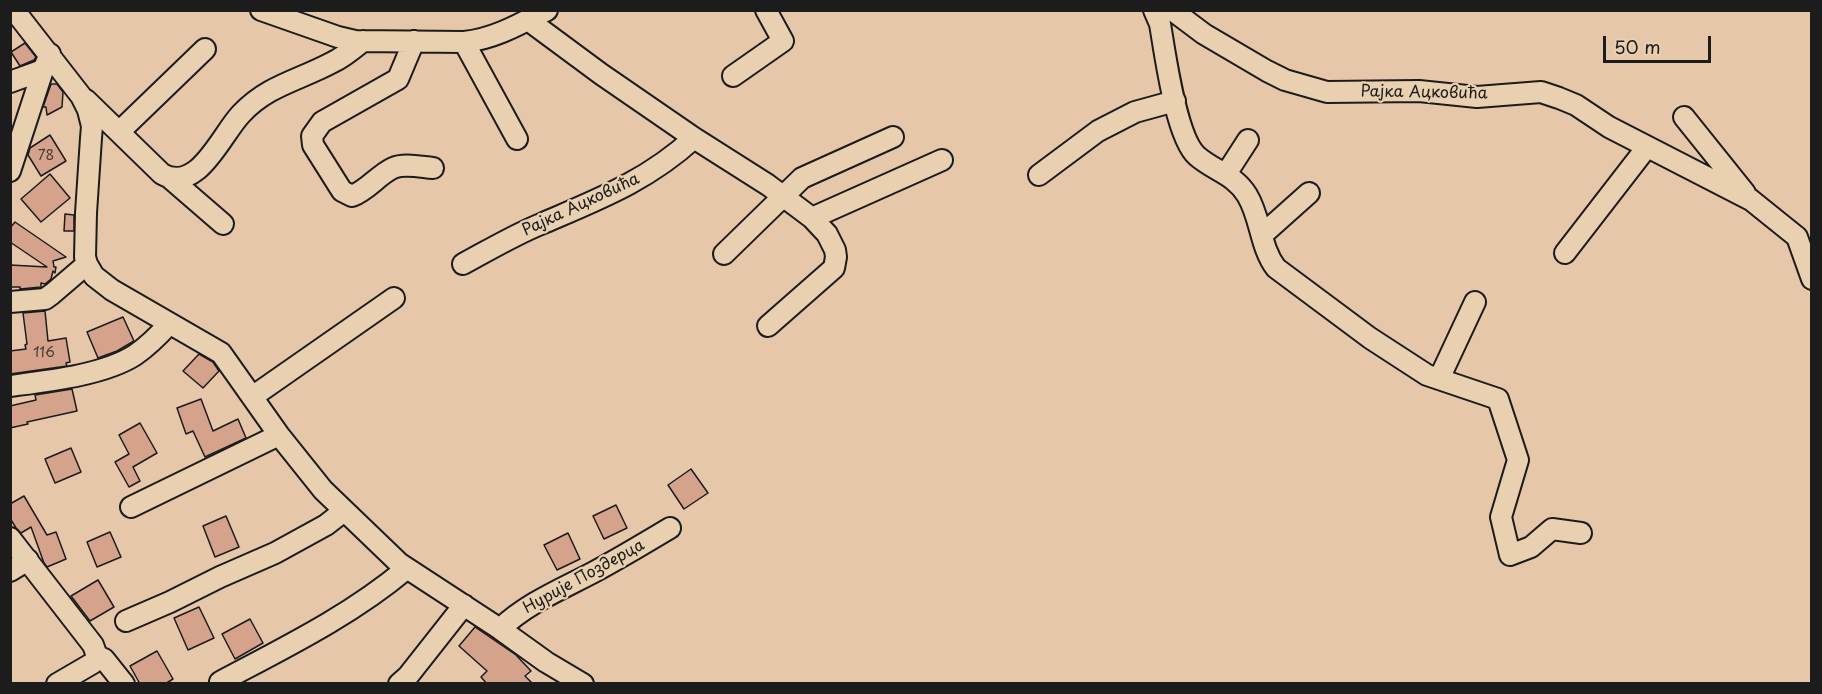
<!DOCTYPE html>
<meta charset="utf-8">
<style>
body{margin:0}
#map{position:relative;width:1822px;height:694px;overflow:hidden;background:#e6c7aa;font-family:"Playpen Sans",sans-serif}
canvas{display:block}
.frame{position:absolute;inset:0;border:12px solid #1c1c1c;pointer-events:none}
.scale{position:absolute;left:1603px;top:36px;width:108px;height:27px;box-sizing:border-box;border:3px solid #1c1c1c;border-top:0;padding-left:8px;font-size:18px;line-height:21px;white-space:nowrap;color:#1c1c1c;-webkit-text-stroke:4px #e9d0b1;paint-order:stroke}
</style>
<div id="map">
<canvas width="1822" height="694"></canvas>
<div class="frame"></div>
<div class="scale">50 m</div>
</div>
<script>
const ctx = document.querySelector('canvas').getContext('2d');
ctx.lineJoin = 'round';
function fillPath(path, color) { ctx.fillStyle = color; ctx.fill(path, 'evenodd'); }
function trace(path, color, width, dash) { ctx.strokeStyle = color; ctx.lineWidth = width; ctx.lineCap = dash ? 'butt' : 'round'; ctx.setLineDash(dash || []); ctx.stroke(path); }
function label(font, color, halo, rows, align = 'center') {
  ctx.font = font + ' "Playpen Sans",sans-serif'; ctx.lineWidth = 4.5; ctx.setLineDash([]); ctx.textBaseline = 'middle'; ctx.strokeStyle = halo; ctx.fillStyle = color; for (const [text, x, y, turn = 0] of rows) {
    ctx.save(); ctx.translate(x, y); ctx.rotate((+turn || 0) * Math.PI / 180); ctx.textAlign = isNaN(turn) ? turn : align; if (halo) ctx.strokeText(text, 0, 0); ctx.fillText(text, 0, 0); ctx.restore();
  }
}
const building = new Path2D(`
 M25,43L36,57L34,60L20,66L11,52Z
 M51,84H57L63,92L62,107L47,115L46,107H43Z
 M50,135L66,161L41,176L28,155L30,148Z
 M50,174L70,198L41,222L21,199Z
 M65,214L74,215V231H64Z
 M15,222L66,257L53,261L54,267H56L55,273L53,271L51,279L45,284L41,283V287L20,289V287H10V265L47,267L10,242V228Z
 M45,311L48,341L66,338L70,362L66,363L67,366L10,374V351L26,349L25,345L27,344L23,313Z
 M123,317L134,341L117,351L98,358L87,332Z
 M199,354L213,362L219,371L203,388L183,371Z
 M72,389L77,411L27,422L28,424L10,428V406L36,400L35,395Z
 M201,399L213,431L238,419L246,438L205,457L193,431L186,434L177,408Z
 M140,423L157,453L133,467L140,481L129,487L115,462L129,454L119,435Z
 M71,448L81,472L55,483L45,459Z
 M691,469L708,493L684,509L668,485Z
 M24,496L47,535L56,532L66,559L47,567L44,563L31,527L21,533L16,528L10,518V504Z
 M616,505L627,528L604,539L593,516Z
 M226,516L239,547L215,557L203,526Z
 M110,532L121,557L97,567L87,542Z
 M568,533L580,559L557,570L544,545Z
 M98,580L114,607L90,621L71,596Z
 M199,607L214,638L188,650L174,618Z
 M250,619L263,643L235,659L222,634Z
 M475,627L516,655L531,671L525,676L533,684H487L481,677L487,671L459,646Z
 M157,651L173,679L165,684H140L130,666Z`);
const minor = new Path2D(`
 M14,10L81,96L88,110L92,126L91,138L86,213L85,257L87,264L94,276L112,290L221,353L279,435L323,490L399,563L500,629L546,662L583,684
 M261,10L338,37L355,41L464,42C494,39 520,24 547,10
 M1154,10L1160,24C1165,53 1176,138 1197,156C1214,171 1234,174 1247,195C1261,218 1260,247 1276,268L1370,338L1427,375L1498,399L1518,460L1501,517L1510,555L1531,547L1552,529L1581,533
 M1172,10L1204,34L1267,71L1285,80L1327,92L1419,91L1477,97L1541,92L1559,98L1576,105L1609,127L1751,200L1797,237
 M528,20L601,74L694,138L768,185L812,218L827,234L835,250L836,257L834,268L768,326
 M414,41L398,79L322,122L312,136L313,145L342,191L352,196C368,190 378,175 393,168C404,163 421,167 433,168
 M464,42L517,139
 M733,76L783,41L766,10
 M10,82L43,70
 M86,100L162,174C198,194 221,135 241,114C268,85 300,80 333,62C344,57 354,48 363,41
 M1684,117L1745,193
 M119,132L205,49
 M10,171L43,70L50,54
 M1226,174L1248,140
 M1039,175L1098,131L1135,112L1175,101
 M171,179L223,224
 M812,218L942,160
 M1262,235L1309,193
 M1797,237L1812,279
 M1565,253L1647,147
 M724,254L802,178L893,137
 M463,264C489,250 514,235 541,224C599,199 647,181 694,138
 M10,302L45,299L52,294L87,264
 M1439,379L1475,302
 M10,386C48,381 104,375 135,355C148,346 159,335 169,324
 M252,397L394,298
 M131,507L279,435
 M10,538L93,645L97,656L104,659L124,684
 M10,571L28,560
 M126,621L170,602L220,577L275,553L326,525L344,511
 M500,629C527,603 562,589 594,572C620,558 645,543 670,528
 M220,682C284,648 350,616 406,569
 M57,684L93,663L97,656
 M399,684L408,676L464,605`);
const numberNames = [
 ["78",46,156],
 ["116",44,353]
];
const streetNames = [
 ["Рајка Ацковића",1424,93,1],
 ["Рајка Ацковића",581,205,-25],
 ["Нурије Поздерца",584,577,-29]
];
fillPath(building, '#d5a28c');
trace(building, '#1c1c1c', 1.5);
trace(minor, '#1c1c1c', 24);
trace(minor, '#e9d0b1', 20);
label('14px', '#4a3e38', null, numberNames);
label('16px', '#1c1c1c', '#e9d0b1', streetNames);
</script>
